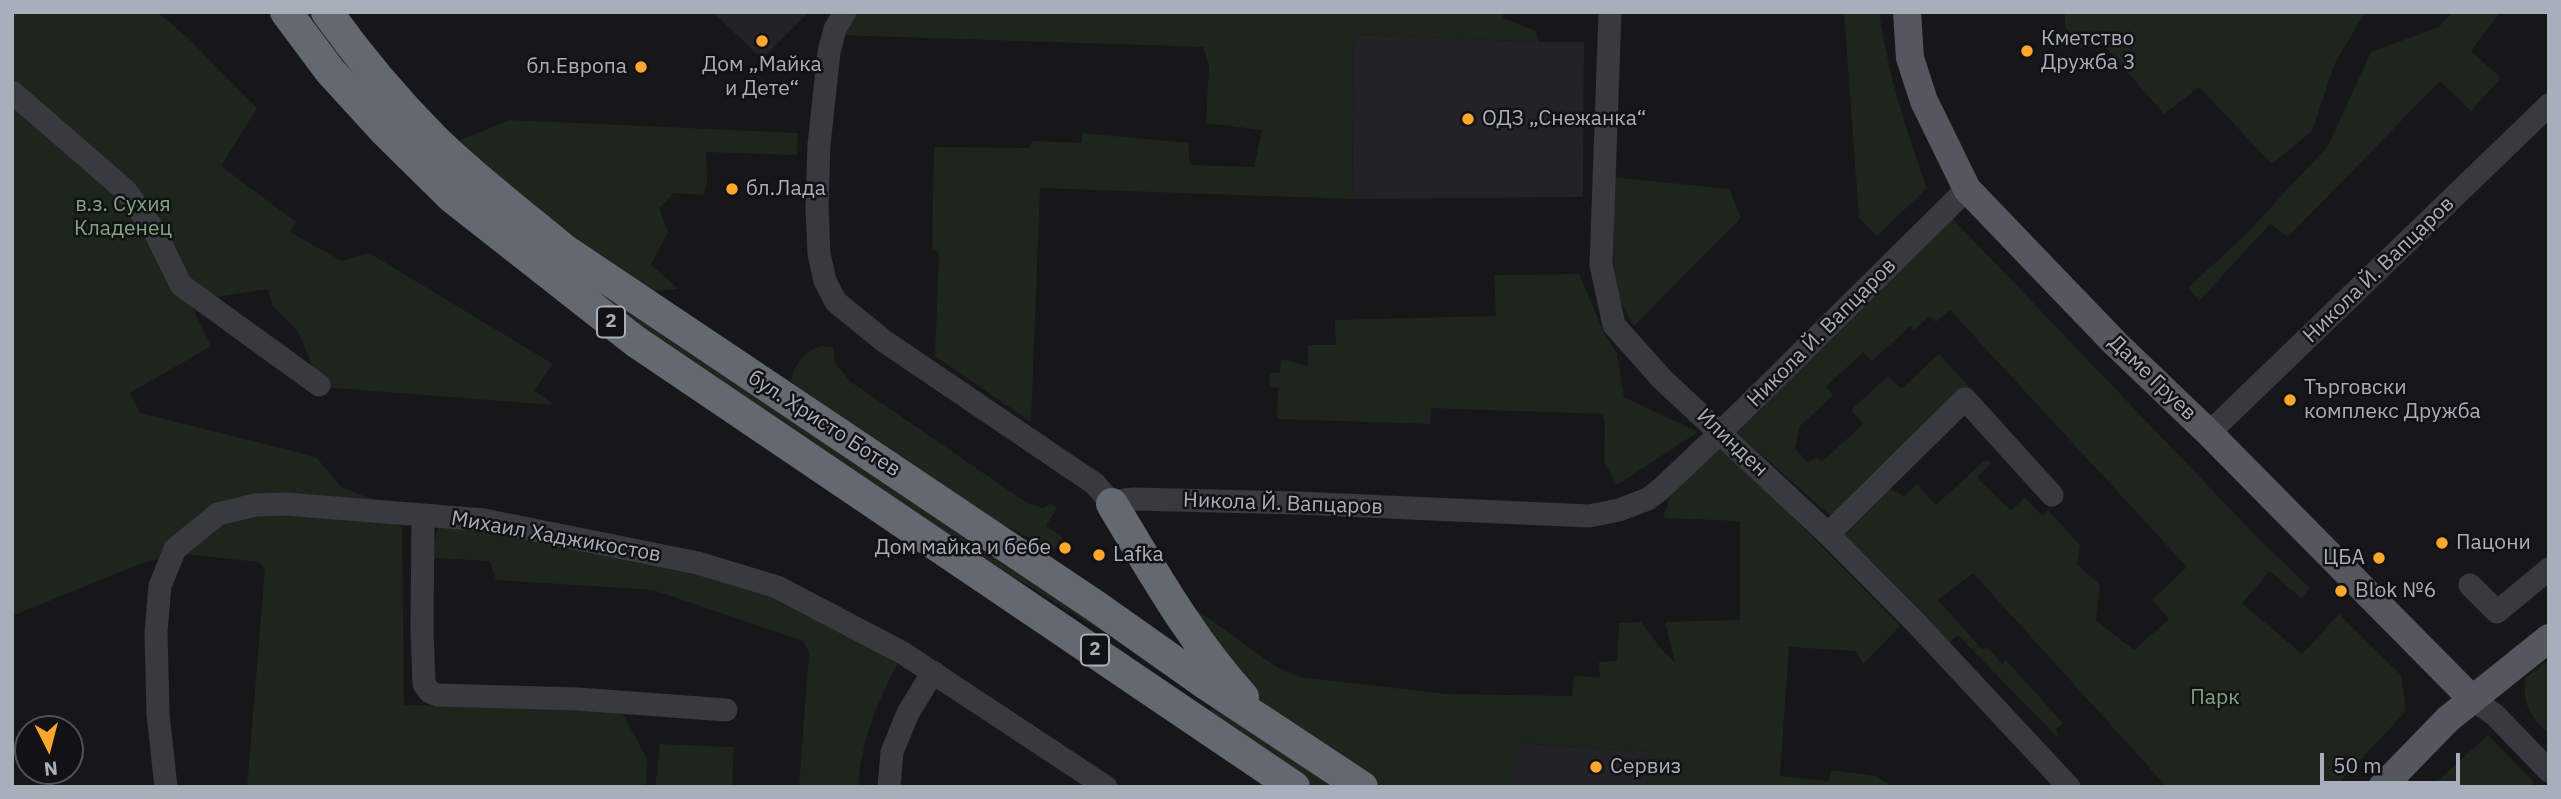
<!DOCTYPE html>
<meta charset="utf-8">
<style>
body{margin:0}
#map{position:relative;width:2561px;height:799px;overflow:hidden;background:#17171a;font-family:"IBM Plex Sans",sans-serif}
canvas{display:block}
.frame{position:absolute;inset:0;border:14px solid #a9afba;pointer-events:none}
.north{position:absolute;left:14px;top:715px;width:70px;height:70px;box-sizing:border-box;background:#121215;border:2px solid #4e5157;border-radius:50%;rotate:174deg;font-size:19px;font-weight:700;line-height:28px;text-align:center;color:#a9afba}
.north::after{content:'';display:block;margin:auto;width:24px;height:32px;background:#fda72c;clip-path:polygon(50% 0,100% 100%,50% 72%,0 100%)}
.scale{position:absolute;left:2320px;top:753px;width:140px;height:32px;box-sizing:border-box;border:4px solid #a9afba;border-top:0;padding-left:9px;font-size:21px;line-height:24px;white-space:nowrap;color:#a9afba;-webkit-text-stroke:5px #121215;paint-order:stroke}
</style>
<div id="map">
<canvas width="2561" height="799"></canvas>
<div class="frame"></div>
<div class="north">N</div>
<div class="scale">50 m</div>
</div>
<script>
const ctx = document.querySelector('canvas').getContext('2d');
ctx.lineJoin = 'round';
function fillPath(path, color) { ctx.fillStyle = color; ctx.fill(path, 'evenodd'); }
function trace(path, color, width, dash) { ctx.strokeStyle = color; ctx.lineWidth = width; ctx.lineCap = dash ? 'butt' : 'round'; ctx.setLineDash(dash || []); ctx.stroke(path); }
function label(font, color, halo, rows, align = 'center') {
  ctx.font = font + ' "IBM Plex Sans",sans-serif'; ctx.lineWidth = 5; ctx.setLineDash([]); ctx.textBaseline = 'middle'; ctx.strokeStyle = halo; ctx.fillStyle = color; for (const [text, x, y, turn = 0] of rows) {
    ctx.save(); ctx.translate(x, y); ctx.rotate((+turn || 0) * Math.PI / 180); ctx.textAlign = isNaN(turn) ? turn : align; if (halo) ctx.strokeText(text, 0, 0); ctx.fillText(text, 0, 0); ctx.restore();
  }
}
const built = new Path2D(`
 M713,12H809L762,59Z
 M1354,34L1539,42H1584L1583,197L1352,199Z
 M1520,743L1648,752V765L1807,779L1805,787H1503Z`);
const green = new Path2D(`
 M12,12H157L187,37L257,108L221,166L296,222L290,232L342,261L369,253L553,364L534,390L554,405L321,387L299,333L273,306L268,289L202,299L193,309L211,346L130,393L140,413L316,457L341,487L369,498L402,528L404,705L620,709L647,758L646,787H247L265,569L259,562L175,553L135,566L12,616Z
 M300,12H312L601,290L680,347L1105,629L1103,632L1017,579L984,562L612,310L410,140Z
 M858,12H1503V18L1536,31L1539,42L1354,34L1352,199L1040,188L1031,422L935,356L939,252L932,251L934,147L1029,148L1033,141L1082,143V133L1188,143L1190,165L1254,167L1262,130L1206,123L1209,65L1203,47L838,35Z
 M1844,12H1879C1888,73 1906,131 1927,188L1877,236L1859,218Z
 M2065,12H2365L2334,65L2312,131L2272,164L2199,87L2164,114L2103,44L2081,48L2065,27Z
 M2452,12H2500L2471,51L2501,78L2471,111L2440,81L2288,237L2270,224L2199,301L2188,288L2247,233L2328,146L2371,52L2439,27Z
 M510,120L798,133L797,155L706,152L707,185L703,195L674,193L659,208L668,232L651,265L679,289L638,292L462,154L458,141Z
 M1612,177L1729,189L1741,218L1634,326L1614,292Z
 M1952,218L2257,537L2310,588L2301,598L2270,571L2242,603L2302,654L2339,614L2401,675L2406,711L2335,787H2167L1973,573L1938,600L1982,649L1987,647L2002,664L2006,660L2063,723L2056,729L2058,738L1958,635L1941,650L1837,543L1886,487L1904,496L1917,484L1936,505L1986,459L1991,463L1977,478L2011,511L2025,497L2042,516L2048,510L2080,545L2077,564L2100,585L2096,621L2134,650L2169,619L2152,600L2187,567L1950,310L1936,322L1930,316L1914,330L1910,326L1872,361L1863,352L1826,387L1833,395L1800,426L1795,449L1809,463L1816,457L1822,462L1863,424L1851,410L1888,376L1901,389L1939,354L1974,392L1839,523L1737,433Z
 M1579,274L1605,335L1617,353L1624,397L1698,432L1617,485L1604,461L1605,426L1603,414L1431,408L1430,424L1277,419L1278,388L1269,387L1270,373H1280L1281,359L1308,366V345H1336L1335,320L1496,316L1494,275Z
 M820,346L833,347L835,363L851,382L1027,503L1043,508L1051,504L1057,508L1046,526L1063,537L1054,550L1008,527L984,521L805,399L791,381C796,362 802,354 820,346Z
 M1719,442L1900,626L1863,664L1856,651L1789,647L1780,776L1828,781L1831,770L1876,776L1893,787H1647L1648,752L1520,743L1511,787H1382L1278,715L1227,670L1183,600L1275,666L1299,677L1447,694L1572,696L1574,675L1600,678L1599,662L1617,661L1619,623L1641,622L1662,650L1675,663L1665,622L1740,620V521L1663,518L1671,494Z
 M439,522L641,556L786,602L903,653C879,698 862,736 858,787H799L809,652L803,641L653,590L496,580L490,561L431,558Z
 M2549,661V734C2529,715 2522,704 2526,677Z
 M1211,708L1237,720L1337,787H1314L1218,723L1209,713Z
 M2488,735L2534,782L2531,787H2431Z
 M660,744L734,747L732,787H655Z`);
const minor = new Path2D(`
 M845,12L835,29L829,52L819,145L817,207L819,254L825,281L836,302L884,341L1095,484L1112,504L1119,501L1133,499L1298,503L1589,516L1619,510L1648,499L1661,489L1721,432L1967,189
 M1610,12L1601,265L1614,325L1662,379L1828,534L1916,623L2069,787
 M12,92L126,191L155,232L181,285L319,385
 M2209,433L2549,105
 M1828,534L1965,399L2052,495
 M2470,585L2497,612L2549,569
 M2472,699L2495,715L2549,771
 M726,710L578,699L438,695L430,692L424,684L422,629L423,515L484,520L698,563L777,587L903,653L1106,787
 M166,787L158,714L156,632L160,586L175,549L218,514L255,505L285,504L423,515
 M889,787L892,752L908,713L933,672`);
const major = new Path2D(`
 M1907,12L1910,58L1924,101L1967,189L2115,343L2209,433L2472,699
 M2382,787L2448,719L2549,638`);
const highway = new Path2D(`
 M286,12L330,71L384,130L453,198L635,341L1294,787
 M327,12C359,57 396,101 435,140C475,179 520,213 563,249L1097,607L1206,684L1362,787
 M1112,504C1152,570 1191,640 1243,697`);
const markers = [
 [762,41,7,"#fda72c"],
 [2027,51,7,"#fda72c"],
 [641,67,7,"#fda72c"],
 [1468,119,7,"#fda72c"],
 [732,189,7,"#fda72c"],
 [2290,400,7,"#fda72c"],
 [2442,543,7,"#fda72c"],
 [1065,548,7,"#fda72c"],
 [1099,555,7,"#fda72c"],
 [2379,558,7,"#fda72c"],
 [2341,591,7,"#fda72c"],
 [1596,767,7,"#fda72c"]
];
const shields = [
 [611,322,28],
 [1095,650,28]
];
const shieldNames = [
 ["2",611,322],
 ["2",1095,650]
];
const poiNames = [
 ["Кметство",2041,39],
 ["Дружба 3",2041,63],
 ["Дом „Майка",762,65,"center"],
 ["и Дете“",762,89,"center"],
 ["бл.Европа",627,67,"right"],
 ["ОДЗ „Снежанка“",1482,119],
 ["бл.Лада",746,189],
 ["Търговски",2304,388],
 ["комплекс Дружба",2304,412],
 ["Пацони",2456,543],
 ["Дом майка и бебе",1051,548,"right"],
 ["Lafka",1113,555],
 ["ЦБА",2365,558,"right"],
 ["Blok №6",2355,591],
 ["Сервиз",1610,767]
];
const parkNames = [
 ["в.з. Сухия",123,205],
 ["Кладенец",123,229],
 ["Парк",2215,698]
];
const streetNames = [
 ["Никола Й. Вапцаров",2379,270,-44],
 ["Никола Й. Вапцаров",1822,333,-45],
 ["Даме Груев",2152,378,44],
 ["бул. Христо Ботев",824,424,33],
 ["Илинден",1732,443,43],
 ["Никола Й. Вапцаров",1283,504,2],
 ["Михаил Хаджикостов",556,537,10]
];
fillPath(built, '#232327');
fillPath(green, '#1d251d');
trace(minor, '#383a3f', 23);
trace(major, '#54575e', 28);
trace(highway, '#646870', 32);
for (const [x, y, r, color] of markers) { const dot = new Path2D(); dot.arc(x, y, r, 0, 2 * Math.PI); ctx.fillStyle = color; ctx.fill(dot); trace(dot, '#121215', 2.5); }
for (const [x, y, w] of shields) { const box = new Path2D(); box.roundRect(x - w / 2, y - 15.5, w, 31, 5); ctx.fillStyle = '#121215'; ctx.fill(box); trace(box, '#a9afba', 2); }
label('bold 19px', '#a9afba', null, shieldNames);
label('21px', '#a9afba', '#121215', poiNames, 'left');
label('21px', '#7fa67f', '#121215', parkNames);
label('21px', '#a9afba', '#121215', streetNames);
</script>
